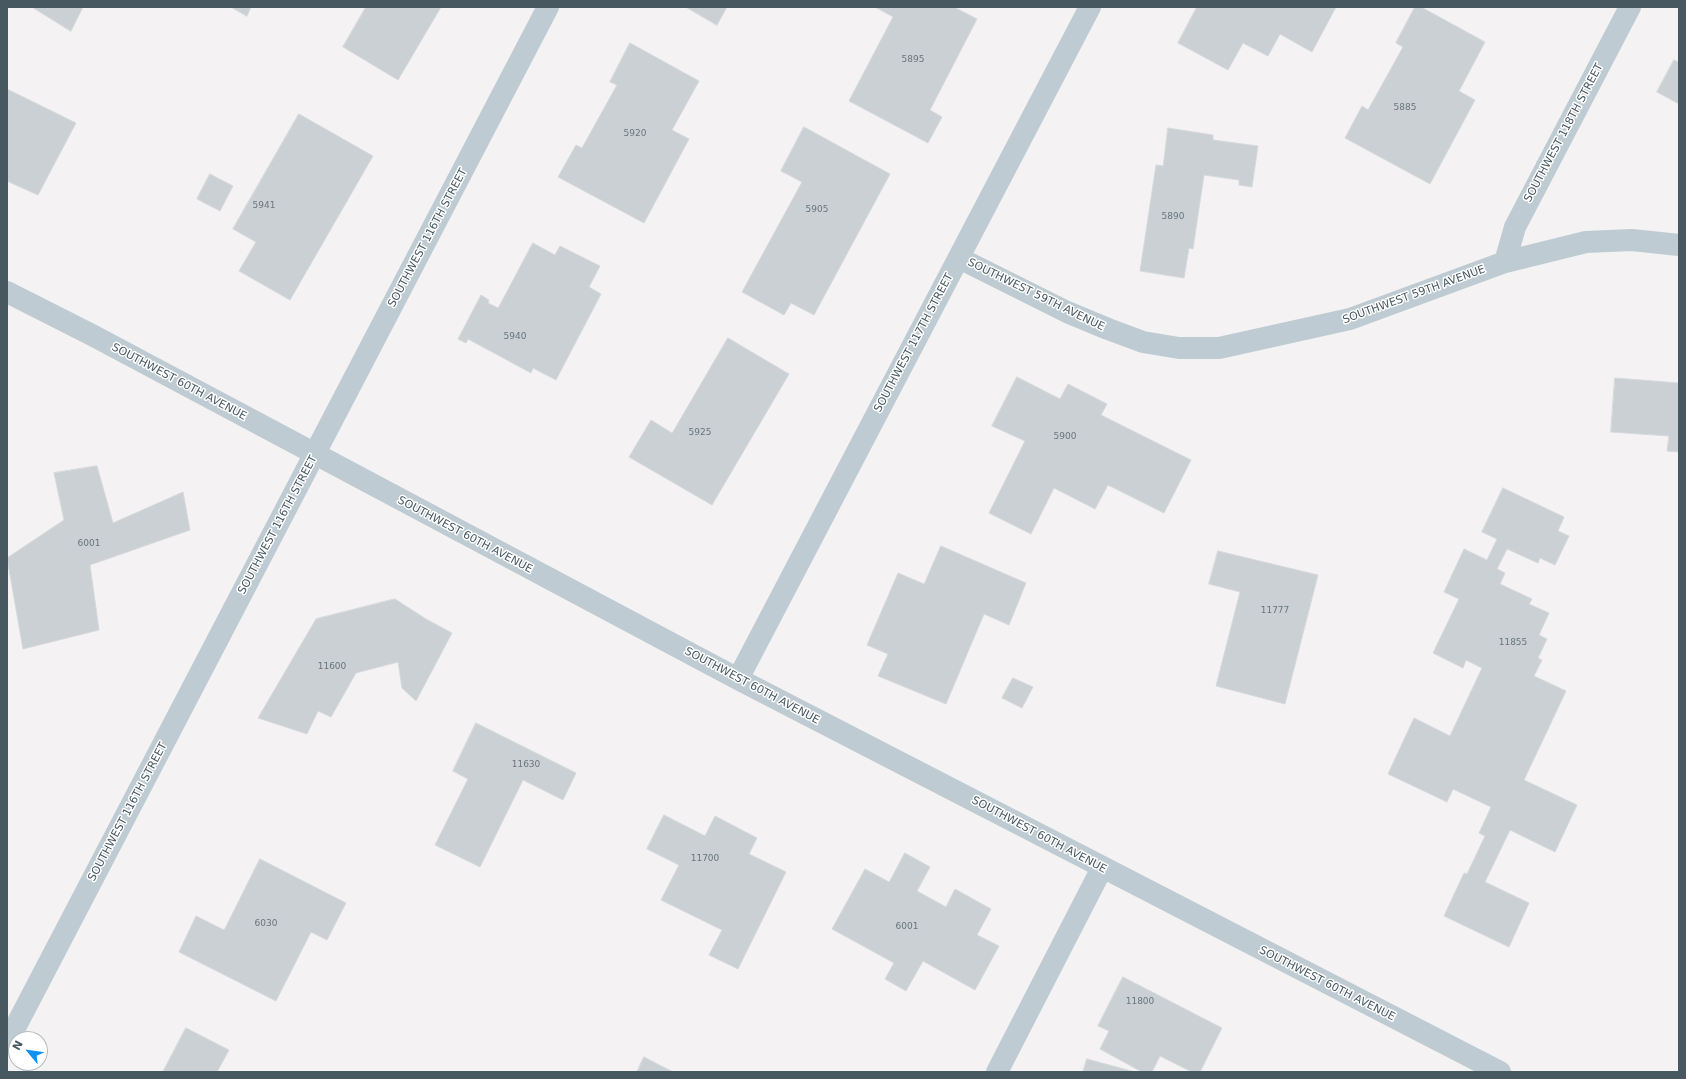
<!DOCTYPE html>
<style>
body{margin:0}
#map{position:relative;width:1686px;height:1079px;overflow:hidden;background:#f4f2f2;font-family:"DejaVu Sans",sans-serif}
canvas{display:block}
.frame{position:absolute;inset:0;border:8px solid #475861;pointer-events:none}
.north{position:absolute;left:8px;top:1031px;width:40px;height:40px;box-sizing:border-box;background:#fff;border:1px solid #b5bcc0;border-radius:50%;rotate:299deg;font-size:11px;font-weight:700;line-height:16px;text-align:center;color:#475861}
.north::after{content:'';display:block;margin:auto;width:14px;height:18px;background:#0a90f6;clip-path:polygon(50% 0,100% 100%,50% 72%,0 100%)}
</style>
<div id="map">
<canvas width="1686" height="1079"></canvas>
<div class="frame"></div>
<div class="north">N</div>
</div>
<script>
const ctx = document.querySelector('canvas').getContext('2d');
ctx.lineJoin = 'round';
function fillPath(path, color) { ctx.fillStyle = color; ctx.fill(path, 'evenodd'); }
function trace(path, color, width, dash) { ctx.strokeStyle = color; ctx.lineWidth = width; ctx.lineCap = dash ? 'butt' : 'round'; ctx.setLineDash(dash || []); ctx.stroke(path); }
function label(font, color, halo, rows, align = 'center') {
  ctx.font = font + ' "DejaVu Sans",sans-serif'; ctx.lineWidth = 3; ctx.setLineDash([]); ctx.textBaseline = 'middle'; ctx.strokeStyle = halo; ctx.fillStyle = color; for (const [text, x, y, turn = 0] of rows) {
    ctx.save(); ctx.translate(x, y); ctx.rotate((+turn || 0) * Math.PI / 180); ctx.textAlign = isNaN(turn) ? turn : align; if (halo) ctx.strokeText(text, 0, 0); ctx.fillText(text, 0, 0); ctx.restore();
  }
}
const building = new Path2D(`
 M32,7H83L71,31Z
 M231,7H251L247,16Z
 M366,7H441L398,80L343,47Z
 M686,7H727L717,25Z
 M875,7H954L977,19L930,110L942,117L928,143L849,101L893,17Z
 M1197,7H1336L1312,52L1280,34L1268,56L1243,43L1228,70L1178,43Z
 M1415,7H1421L1485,42L1459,91L1475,100L1430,184L1345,138L1362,106L1368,110L1403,47L1396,43Z
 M630,43L699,81L672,130L689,139L644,223L558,177L576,145L582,148L617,85L610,82Z
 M1674,60L1679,62V104L1657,92Z
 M7,89L76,123L38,195L7,181Z
 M299,114L373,156L290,300L239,271L256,242L233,229Z
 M804,127L890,174L814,315L791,303L784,315L742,292L802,182L781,171Z
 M1168,128L1213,135V140L1258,146L1252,187L1239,185V180L1204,175L1193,249L1189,248L1184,278L1140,271L1156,165L1163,166Z
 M210,174L233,186L220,211L197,199Z
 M533,243L555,255L560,246L600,266L589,287L601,294L556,380L533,368L531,373L468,339L466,343L458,339L481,295L489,300L488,303L498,308Z
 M728,338L789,374L712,505L629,457L651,420L672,433Z
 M1017,377L1060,399L1068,384L1107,404L1101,415L1191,460L1164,513L1108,485L1095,509L1054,488L1031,534L989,513L1025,441L992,426Z
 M1615,378L1679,383V452L1667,451L1669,436L1611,432Z
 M97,466L113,523L183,492L190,530L90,565L99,630L23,649L7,558L64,520L54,473Z
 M1503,488L1564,517L1558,531L1569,536L1555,565L1540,558L1538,563L1507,549L1497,569L1505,573L1500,584L1532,599L1529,604L1549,613L1539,635L1547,639L1538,658L1542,660L1534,676L1566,691L1524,780L1577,805L1555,852L1510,830L1485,882L1529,903L1509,947L1444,916L1464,873L1467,874L1485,836L1479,833L1491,807L1453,789L1447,802L1388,774L1414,718L1450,736L1482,668L1466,660L1463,668L1433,653L1459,599L1444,592L1464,549L1487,560L1497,539L1482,532Z
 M941,546L1026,583L1009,625L984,614L946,704L878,676L888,654L867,645L898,573L924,584Z
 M1218,551L1318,575L1285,704L1216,686L1240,592L1209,584Z
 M395,599L426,619L452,633L416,701L402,688L398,662L356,673L331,717L318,711L307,734L258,718L316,619Z
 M1013,678L1033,687L1022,708L1002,698Z
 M476,723L576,773L563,800L523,780L480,867L435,845L468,779L453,771Z
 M664,815L705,836L715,816L757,838L749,854L786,872L738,969L709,955L722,930L661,900L679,865L647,849Z
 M905,853L930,867L917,891L946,907L955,889L991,909L977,935L999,946L975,990L923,961L906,991L885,979L894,963L832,929L865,869L889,882Z
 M260,859L346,903L327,940L311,932L276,1001L179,952L196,916L224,930Z
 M1123,977L1222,1028L1200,1072H1192L1160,1056L1152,1072H1142L1100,1049L1109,1031L1098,1026Z
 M186,1028L229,1050L217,1072H163Z
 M644,1057L673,1072H637Z
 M1087,1059L1135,1072H1083Z`);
const minor = new Path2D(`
 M959,258L1067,312L1108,329L1143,342L1179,348H1219L1350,319L1505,262L1586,242L1632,240L1679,245
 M1505,262L1515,227L1630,7
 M7,292L92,335L738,679L1500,1072
 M738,679L1090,7
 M7,1043L548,7
 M997,1072L1102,868`);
const numberNames = [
 ["5895",913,60],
 ["5885",1405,108],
 ["5920",635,134],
 ["5941",264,206],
 ["5905",817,210],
 ["5890",1173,217],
 ["5940",515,337],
 ["5925",700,433],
 ["5900",1065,437],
 ["6001",89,544],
 ["11777",1275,611],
 ["11855",1513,643],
 ["11600",332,667],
 ["11630",526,765],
 ["11700",705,859],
 ["6030",266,924],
 ["6001",907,927],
 ["11800",1140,1002]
];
const streetNames = [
 ["SOUTHWEST 118TH STREET",1564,133,-62],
 ["SOUTHWEST 116TH STREET",428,238,-62],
 ["SOUTHWEST 59TH AVENUE",1036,295,26],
 ["SOUTHWEST 59TH AVENUE",1414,295,-20],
 ["SOUTHWEST 117TH STREET",914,343,-62],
 ["SOUTHWEST 60TH AVENUE",179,382,28],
 ["SOUTHWEST 116TH STREET",278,525,-62],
 ["SOUTHWEST 60TH AVENUE",465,535,28],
 ["SOUTHWEST 60TH AVENUE",752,686,28],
 ["SOUTHWEST 116TH STREET",128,812,-62],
 ["SOUTHWEST 60TH AVENUE",1039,835,28],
 ["SOUTHWEST 60TH AVENUE",1327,984,27]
];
fillPath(building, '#cbd0d4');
trace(building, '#d5d9dd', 1);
trace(minor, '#becbd2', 22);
label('9px', '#68767e', null, numberNames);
label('11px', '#475861', '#fff', streetNames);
</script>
